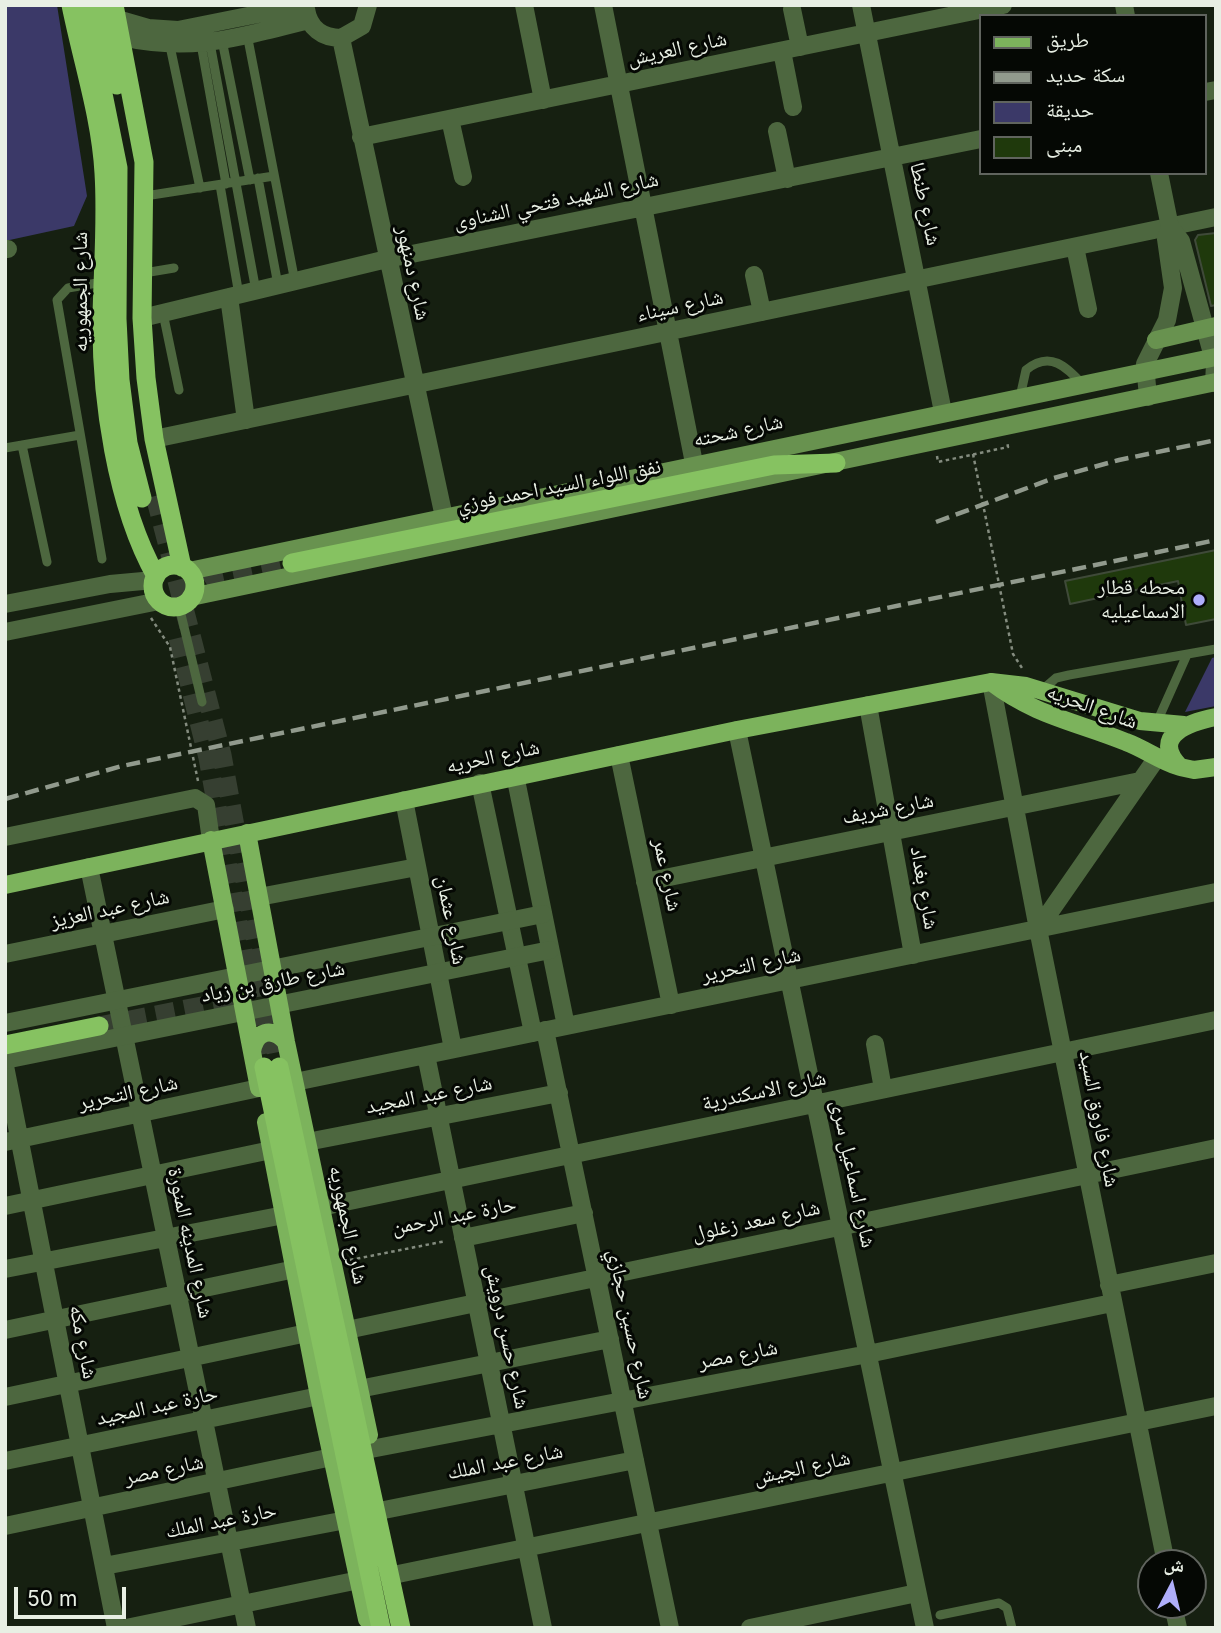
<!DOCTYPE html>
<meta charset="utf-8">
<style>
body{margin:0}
#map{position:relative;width:1221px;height:1633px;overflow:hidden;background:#162011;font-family:Inter,"Noto Naskh Arabic",sans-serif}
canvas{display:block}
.frame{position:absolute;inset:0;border:7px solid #e8efe4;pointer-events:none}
.legend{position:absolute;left:979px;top:14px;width:228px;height:161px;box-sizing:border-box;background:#050804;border:2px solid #60645e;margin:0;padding:9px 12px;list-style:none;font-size:21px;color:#e8efe4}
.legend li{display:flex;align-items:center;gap:14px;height:35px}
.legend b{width:35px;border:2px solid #60645e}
.north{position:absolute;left:1137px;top:1549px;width:70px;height:70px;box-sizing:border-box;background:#050804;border:2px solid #60645e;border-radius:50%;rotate:7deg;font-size:19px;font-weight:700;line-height:28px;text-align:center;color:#e8efe4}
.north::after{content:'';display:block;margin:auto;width:24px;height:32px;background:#afaefa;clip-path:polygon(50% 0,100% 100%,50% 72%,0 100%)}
.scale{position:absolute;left:14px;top:1587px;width:112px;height:32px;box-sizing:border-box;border:4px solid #e8efe4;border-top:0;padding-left:9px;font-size:21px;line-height:24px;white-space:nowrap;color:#e8efe4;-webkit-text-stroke:5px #050804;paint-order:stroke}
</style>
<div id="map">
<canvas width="1221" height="1633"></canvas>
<div class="frame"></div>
<ul class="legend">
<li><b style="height:9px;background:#7cb35c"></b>طريق</li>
<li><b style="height:9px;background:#919a8d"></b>سكة حديد</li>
<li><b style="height:19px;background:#3b3968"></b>حديقة</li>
<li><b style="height:19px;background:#1f390c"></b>مبنى</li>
</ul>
<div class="north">ش</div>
<div class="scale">50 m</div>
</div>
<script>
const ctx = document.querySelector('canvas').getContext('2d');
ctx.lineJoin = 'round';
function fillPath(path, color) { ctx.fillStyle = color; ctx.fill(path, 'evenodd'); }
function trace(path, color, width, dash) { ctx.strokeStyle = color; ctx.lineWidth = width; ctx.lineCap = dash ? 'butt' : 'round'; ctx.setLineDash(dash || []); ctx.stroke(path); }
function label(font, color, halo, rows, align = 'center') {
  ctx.font = font + ' Inter,"Noto Naskh Arabic",sans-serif'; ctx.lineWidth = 6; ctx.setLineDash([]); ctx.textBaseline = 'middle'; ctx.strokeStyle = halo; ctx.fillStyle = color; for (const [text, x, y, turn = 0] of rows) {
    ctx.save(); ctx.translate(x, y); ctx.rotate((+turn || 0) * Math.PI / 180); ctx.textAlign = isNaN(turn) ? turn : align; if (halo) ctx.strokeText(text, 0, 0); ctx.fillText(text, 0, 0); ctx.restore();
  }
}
const green = new Path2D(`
 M5,5H57L87,196L74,226L5,241Z
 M1216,657V706L1185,712L1212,658Z`);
const building = new Path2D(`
 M1216,233V305L1211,306L1195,240L1198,235Z
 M1216,550V619L1186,625L1178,581L1070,604L1065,581Z`);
const trunkTunnel = new Path2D(`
 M155,496L222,755L279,1067
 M181,598L207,581L292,563
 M178,638L208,758L264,1067
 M99,1026L228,1001L250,991`);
const path = new Path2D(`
 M973,454L1013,654L1022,668
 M937,456L938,462L1008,447L1007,441
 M151,618L170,647L198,781
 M350,1260L446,1241`);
const service = new Path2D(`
 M247,34L295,282
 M222,40L250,180
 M210,43L256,291
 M201,44L226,184
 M170,46L200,188
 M258,178L278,285
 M220,185L239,295
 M145,196L274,176
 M144,273L174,268
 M163,313L179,390
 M1020,397L1026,370C1050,350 1067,367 1083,385
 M22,445L47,562
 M5,448L80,435
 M102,559L57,300L68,288L103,282
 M179,606L202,702
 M1041,691L1056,678L1069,675L1216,649
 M1157,722L1186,657
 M940,1615L999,1603L1007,1608L1012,1628`);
const minor = new Path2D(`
 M524,5L543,100
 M603,5L694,463
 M861,5L943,412
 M306,9C309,28 322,38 341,38L362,26L368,5
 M792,9L800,47
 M117,19L148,28L178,30L303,5
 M121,37C194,53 238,37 309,20
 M341,38L444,517
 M782,51L793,107
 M1205,92L1216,90
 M450,119L463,177
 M777,131L787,179
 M361,137L1003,5
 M1075,247L1088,309
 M5,249H8
 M754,275L762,312
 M229,297L246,420
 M142,318L387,259L981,139
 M154,439L1216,217
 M5,604L110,584L154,580
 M5,632L159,601
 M991,682L1038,929L1166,1563
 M868,705L913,955
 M737,730L925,1628
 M619,755L671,1005
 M515,775L566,1026
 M480,783L533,1033
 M404,800L453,1049
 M5,837L195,798L206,805L211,840
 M89,867L247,1628
 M645,882L1140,781
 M259,897L417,867
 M1038,929L1156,759
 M5,954L225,909
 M545,1030L670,1628
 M875,1044L883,1089
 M426,1055L543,1628
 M5,1066L116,1628
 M295,1082L1216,892
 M5,1142L259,1088
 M307,1142L559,1093
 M5,1206L271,1150
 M321,1207L1216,1020
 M463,1238L584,1213
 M5,1269L284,1215
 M1109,1285L1216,1263
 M5,1330L295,1269
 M347,1330L1216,1148
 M359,1389L610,1339
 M5,1397L307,1333
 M371,1449L868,1354L1112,1303
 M5,1461L319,1396
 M384,1510L635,1460
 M5,1526L332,1457
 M104,1566L346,1520
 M398,1574L1216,1406
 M1173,1605L1178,1628
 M126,1628L359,1580
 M750,1628L917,1593`);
const tertiary = new Path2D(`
 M1124,5L1126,16
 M1170,227L1181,241L1215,364L1214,383
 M1148,397L1145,364L1167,320L1173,288L1166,239L1170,227L1159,173
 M5,1023L543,914
 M5,1060L550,950`);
const secondary = new Path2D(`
 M1156,340L1216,326
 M189,571L1216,357
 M191,597L1216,382`);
const primary = new Path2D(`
 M991,682C1035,716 1077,722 1126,742C1145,749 1160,761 1180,767
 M1216,717C1191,722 1149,735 1180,767L1194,770L1216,767
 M247,833L286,1042L369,1435
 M211,840L259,1088
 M5,885L737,730L991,682L1026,686L1140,721L1184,725
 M252,1052C255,1031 272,1026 286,1042
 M266,1122L319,1396L367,1619L374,1628`);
const trunk = new Path2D(`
 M71,5C82,60 101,117 104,173C107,220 103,269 102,317C101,397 116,505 156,576
 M85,5L118,168L117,319L120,380L128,443L142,498
 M100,5L117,85
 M114,5L144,162L142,318L146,378L154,439L182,567
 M292,563L774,465L836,463
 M153 586a21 21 0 1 1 42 0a21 21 0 1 1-42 0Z
 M5,1045L99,1026
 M264,1067L381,1628
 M279,1067L401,1628`);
const rail = new Path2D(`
 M936,522L1054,478L1119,460L1216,440
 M5,799L122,766L1216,540`);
const markers = [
 [1199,600,7,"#afaefa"]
];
const streetNames = [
 ["شارع العريش",677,49,-12],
 ["شارع الشهيد فتحي الشناوى",556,201,-12],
 ["شارع طنطا",925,204,78],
 ["شارع دمنهور",413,273,78],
 ["شارع الجمهوريه",81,292,-90],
 ["شارع سيناء",680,306,-12],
 ["شارع شحته",738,431,-12],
 ["نفق اللواء السيد احمد فوزي",559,486,-11],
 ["شارع الحريه",1092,707,20],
 ["شارع الحريه",493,757,-12],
 ["شارع شريف",888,809,-11],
 ["شارع عمر",667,875,78],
 ["شارع بغداد",924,888,80],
 ["شارع عبد العزيز",110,909,-12],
 ["شارع عثمان",451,920,79],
 ["شارع التحرير",751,965,-12],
 ["شارع طارق بن زياد",273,982,-11],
 ["شارع الاسكندرية",764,1091,-12],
 ["شارع التحرير",128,1093,-12],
 ["شارع عبد المجيد",429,1095,-11],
 ["شارع فاروق السيد",1099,1119,79],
 ["شارع اسماعيل سرى",853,1174,78],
 ["حارة عبد الرحمن",454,1216,-11],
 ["شارع سعد زغلول",756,1221,-12],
 ["شارع الجمهوريه",348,1225,78],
 ["شارع المدينه المنورة",190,1243,78],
 ["شارع حسين حجازي",630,1324,78],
 ["شارع حسن درويش",507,1337,78],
 ["شارع مكه",83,1342,79],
 ["شارع مصر",738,1355,-11],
 ["حارة عبد المجيد",157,1406,-12],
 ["شارع عبد الملك",505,1462,-11],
 ["شارع الجيش",802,1468,-12],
 ["شارع مصر",164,1470,-12],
 ["حارة عبد الملك",221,1521,-11]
];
const poiNames = [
 ["محطه قطار",1185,588],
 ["الاسماعيليه",1185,612]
];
fillPath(green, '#3b3968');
fillPath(building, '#1f390c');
trace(building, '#3f4a39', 2);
trace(trunkTunnel, '#363f31', 19, [19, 10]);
trace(path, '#848c7f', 2.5, [3.5, 3.5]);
trace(service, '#4d673f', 9);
trace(minor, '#4d673f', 18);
trace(tertiary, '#4d673f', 18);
trace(secondary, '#68924f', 18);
trace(primary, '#7cb35c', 18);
trace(trunk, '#86c261', 19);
trace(rail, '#919a8d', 4.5, [14, 7]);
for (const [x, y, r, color] of markers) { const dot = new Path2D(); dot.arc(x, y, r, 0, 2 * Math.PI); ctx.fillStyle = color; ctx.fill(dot); trace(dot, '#050804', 2.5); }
label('21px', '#e8efe4', '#050804', streetNames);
label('21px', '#e8efe4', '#050804', poiNames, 'right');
</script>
